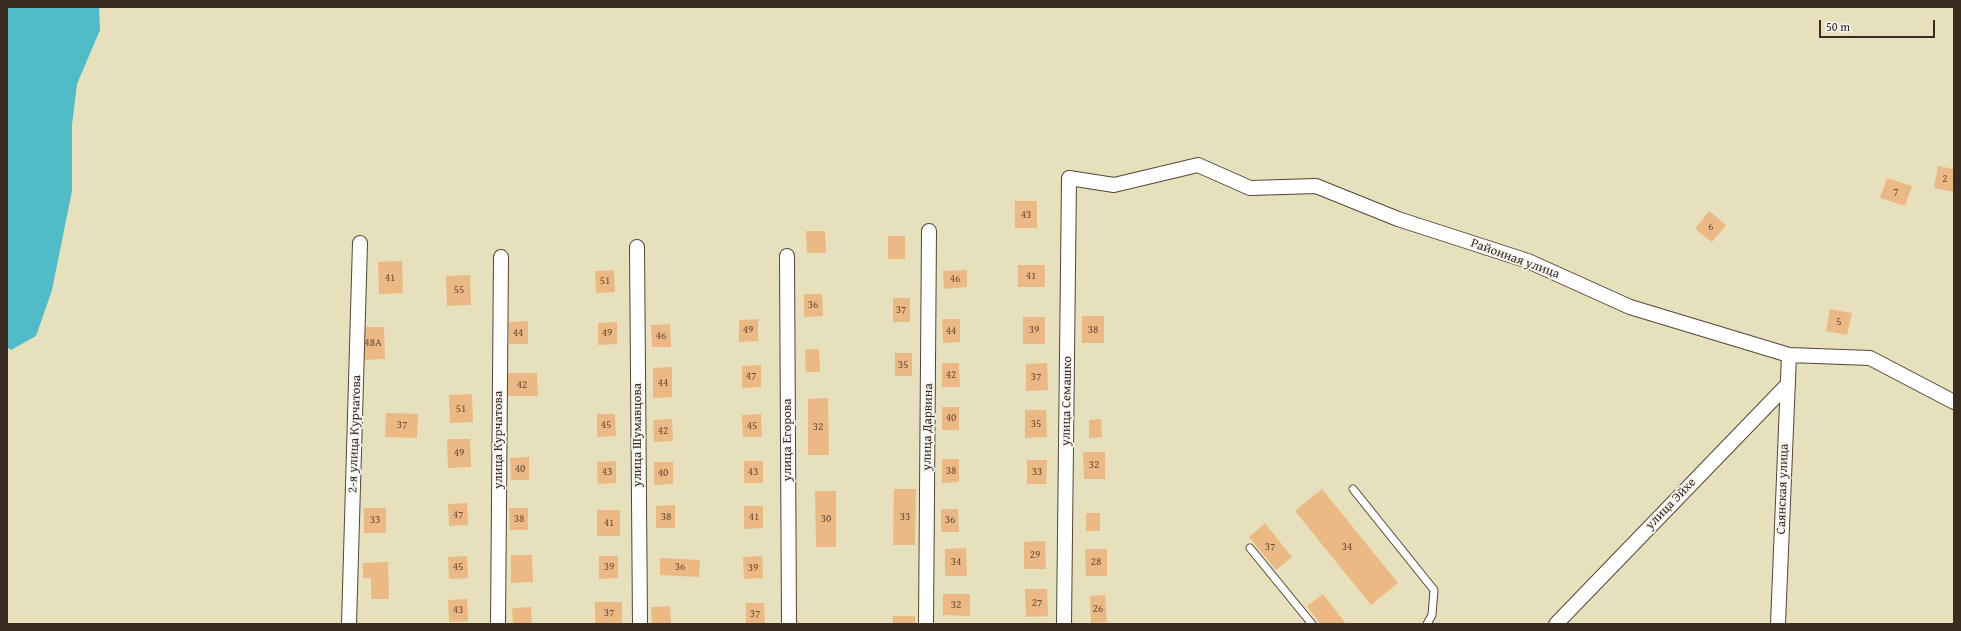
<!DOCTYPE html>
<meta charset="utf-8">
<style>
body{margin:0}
#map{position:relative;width:1961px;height:631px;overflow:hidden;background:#e7e0bc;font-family:"Gentium Book Plus",serif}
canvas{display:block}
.frame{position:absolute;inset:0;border:8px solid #3b2a1e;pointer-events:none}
.scale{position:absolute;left:1819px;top:20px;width:116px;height:18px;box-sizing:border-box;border:2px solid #3b2a1e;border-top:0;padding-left:5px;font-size:12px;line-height:14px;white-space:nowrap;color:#3b2a1e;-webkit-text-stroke:3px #f6f6f2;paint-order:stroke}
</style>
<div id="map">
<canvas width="1961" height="631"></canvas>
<div class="frame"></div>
<div class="scale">50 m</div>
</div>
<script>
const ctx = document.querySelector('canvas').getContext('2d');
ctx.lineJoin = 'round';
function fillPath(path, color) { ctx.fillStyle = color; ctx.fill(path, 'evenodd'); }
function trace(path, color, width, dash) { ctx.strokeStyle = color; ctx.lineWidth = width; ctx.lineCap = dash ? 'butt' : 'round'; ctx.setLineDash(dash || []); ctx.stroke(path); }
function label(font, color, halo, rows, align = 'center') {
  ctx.font = font + ' "Gentium Book Plus",serif'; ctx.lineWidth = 3.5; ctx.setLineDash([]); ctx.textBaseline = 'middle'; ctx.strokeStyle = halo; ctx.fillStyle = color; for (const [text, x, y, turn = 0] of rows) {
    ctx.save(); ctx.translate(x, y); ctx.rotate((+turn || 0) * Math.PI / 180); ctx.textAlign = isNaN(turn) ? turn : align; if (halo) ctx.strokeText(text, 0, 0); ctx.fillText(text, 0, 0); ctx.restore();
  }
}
const water = new Path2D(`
 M7,7H99L100,30L77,84L72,125V191L52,290L36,336L11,350L7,347Z`);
const building = new Path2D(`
 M1938,166L1954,169V192L1934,188Z
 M1887,178L1912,186L1905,206L1880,198Z
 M1015,201H1037V228H1015Z
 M1709,211L1726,225L1712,242L1695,229Z
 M806,231H825L826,253H807Z
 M888,236H905V259H888Z
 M402,261L403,293L379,294L378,262Z
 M1018,265H1045V287H1018Z
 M614,270L615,292L596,293L595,271Z
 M967,270V287L944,289L943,271Z
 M470,275L471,305L447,306L446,276Z
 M804,294H822L823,316L804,317Z
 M893,298H910V322H893Z
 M1830,309L1852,313L1847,335L1826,331Z
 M1082,316H1104V343H1082Z
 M1023,317H1045V344H1023Z
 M758,319V341L739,342V320Z
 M942,319H960V342L943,343Z
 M528,321V344H509V322Z
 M617,322V344L598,345V323Z
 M670,324L671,347H652L651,325Z
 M361,327H384L385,359L362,360Z
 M819,349L820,372H806L805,350Z
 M895,353H912V376H895Z
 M942,363H959L960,387H942Z
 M1047,363L1048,390L1026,391V364Z
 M761,365V387L742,388V366Z
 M672,367V397L653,398V368Z
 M507,373H537L538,396H507Z
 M472,394L473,422L450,423L449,395Z
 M828,398L829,455H808V399Z
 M942,407H959V430H942Z
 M1025,410H1046L1047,437L1025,438Z
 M386,413L418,414L417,438L385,437Z
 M597,414H615L616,436L597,437Z
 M761,414L762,437H743L742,415Z
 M672,419L673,441L654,442L653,420Z
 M1101,419L1102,437L1089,438V420Z
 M447,439H470L471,467L448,468Z
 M1083,452H1105V479H1084Z
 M529,457V480H511L510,458Z
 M942,459H959V482L942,483Z
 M1027,460H1047L1046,484H1027Z
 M616,461V483L598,484L597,462Z
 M744,461H763V483H744Z
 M654,462H673V484L654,485Z
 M894,489H916L915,545H893Z
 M1322,489L1398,583L1371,605L1295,511Z
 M815,491H836V547H816Z
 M467,503L468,525L449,526L448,504Z
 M675,505V528H656V506Z
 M744,506H763V528L744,529Z
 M364,508H386V533H364Z
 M509,508H528V530H510Z
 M941,509H958L959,532H941Z
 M597,510H620V536H597Z
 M1086,513H1100V531H1086Z
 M1265,523L1292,557L1276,570L1249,537Z
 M1045,541L1046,569H1024V542Z
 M966,548L967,576H945V549Z
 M1085,549H1107V576H1086Z
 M511,555H532L533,582L511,583Z
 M467,556L468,578L449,579L448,557Z
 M599,556H618V578L599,579Z
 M762,556L763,578L744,579L743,557Z
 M660,558L700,560L699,577L660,575Z
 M388,562L389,599H371V578H363V563Z
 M1025,589H1047L1048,616L1026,617Z
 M943,594H970V616L943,615Z
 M1323,594L1346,624H1320L1307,606Z
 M1105,595L1107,622L1091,623L1090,596Z
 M467,599L468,621L449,622L448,600Z
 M595,602H622V624H595Z
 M746,603H764L765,624H746Z
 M670,606L671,624H652L651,607Z
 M531,607L532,624H513L512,608Z
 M893,616H915V624H893Z`);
const lane = new Path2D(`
 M1353,489L1434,590L1432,615L1427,624
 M1250,548L1312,624`);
const street = new Path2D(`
 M637,247L640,624
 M787,256L789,624
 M349,624L360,243
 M498,624L501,257
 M926,624L929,231
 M1064,624L1069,178L1114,185L1198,165L1250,188L1316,186L1398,219L1528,261L1630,307L1789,355L1870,358L1954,402
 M1556,624L1788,384
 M1778,624L1789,355`);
const numberNames = [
 ["2",1945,179],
 ["7",1896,192],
 ["43",1026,215],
 ["6",1711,227],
 ["41",1031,276],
 ["41",390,278],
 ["46",955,279],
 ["51",605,281],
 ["55",459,290],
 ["36",813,305],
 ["37",901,310],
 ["5",1839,322],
 ["49",748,330],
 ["39",1034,330],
 ["38",1093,330],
 ["44",951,331],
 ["44",518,333],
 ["49",607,333],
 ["46",661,336],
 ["48А",373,343],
 ["35",903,365],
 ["42",951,375],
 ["47",751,376],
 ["37",1036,377],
 ["44",663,383],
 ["42",522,385],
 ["51",461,409],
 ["40",951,418],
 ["35",1036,424],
 ["37",402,425],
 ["45",606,425],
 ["45",752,426],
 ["32",818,427],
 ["42",663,431],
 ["49",459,453],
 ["32",1094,465],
 ["40",520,469],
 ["38",951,471],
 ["43",607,472],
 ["43",753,472],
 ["33",1037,472],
 ["40",663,473],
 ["47",458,515],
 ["38",666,517],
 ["41",754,517],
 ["33",905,517],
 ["38",519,519],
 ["30",826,519],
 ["33",375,520],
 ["36",950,520],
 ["41",609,523],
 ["37",1270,547],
 ["34",1347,547],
 ["29",1035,555],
 ["34",956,562],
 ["28",1096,562],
 ["45",458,567],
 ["39",609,567],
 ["36",680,567],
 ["39",753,568],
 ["27",1037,603],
 ["32",956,605],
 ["26",1098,609],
 ["43",458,610],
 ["37",609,613],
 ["37",755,614]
];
const streetNames = [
 ["Районная улица",1515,259,20],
 ["улица Семашко",1067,401,-89],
 ["улица Дарвина",928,427,-89],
 ["2-я улица Курчатова",355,434,-88],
 ["улица Шумавцова",638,435,-90],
 ["улица Курчатова",499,440,-90],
 ["улица Егорова",788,440,-90],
 ["Саянская улица",1783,489,-88],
 ["улица Эйхе",1671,504,-46]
];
fillPath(water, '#4fbcc8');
fillPath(building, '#ecb985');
trace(lane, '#554536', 9);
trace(street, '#554536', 16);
trace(lane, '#fff', 7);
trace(street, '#fff', 14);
label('11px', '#674e38', null, numberNames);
label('13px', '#3b2a1e', '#f6f6f2', streetNames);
</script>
